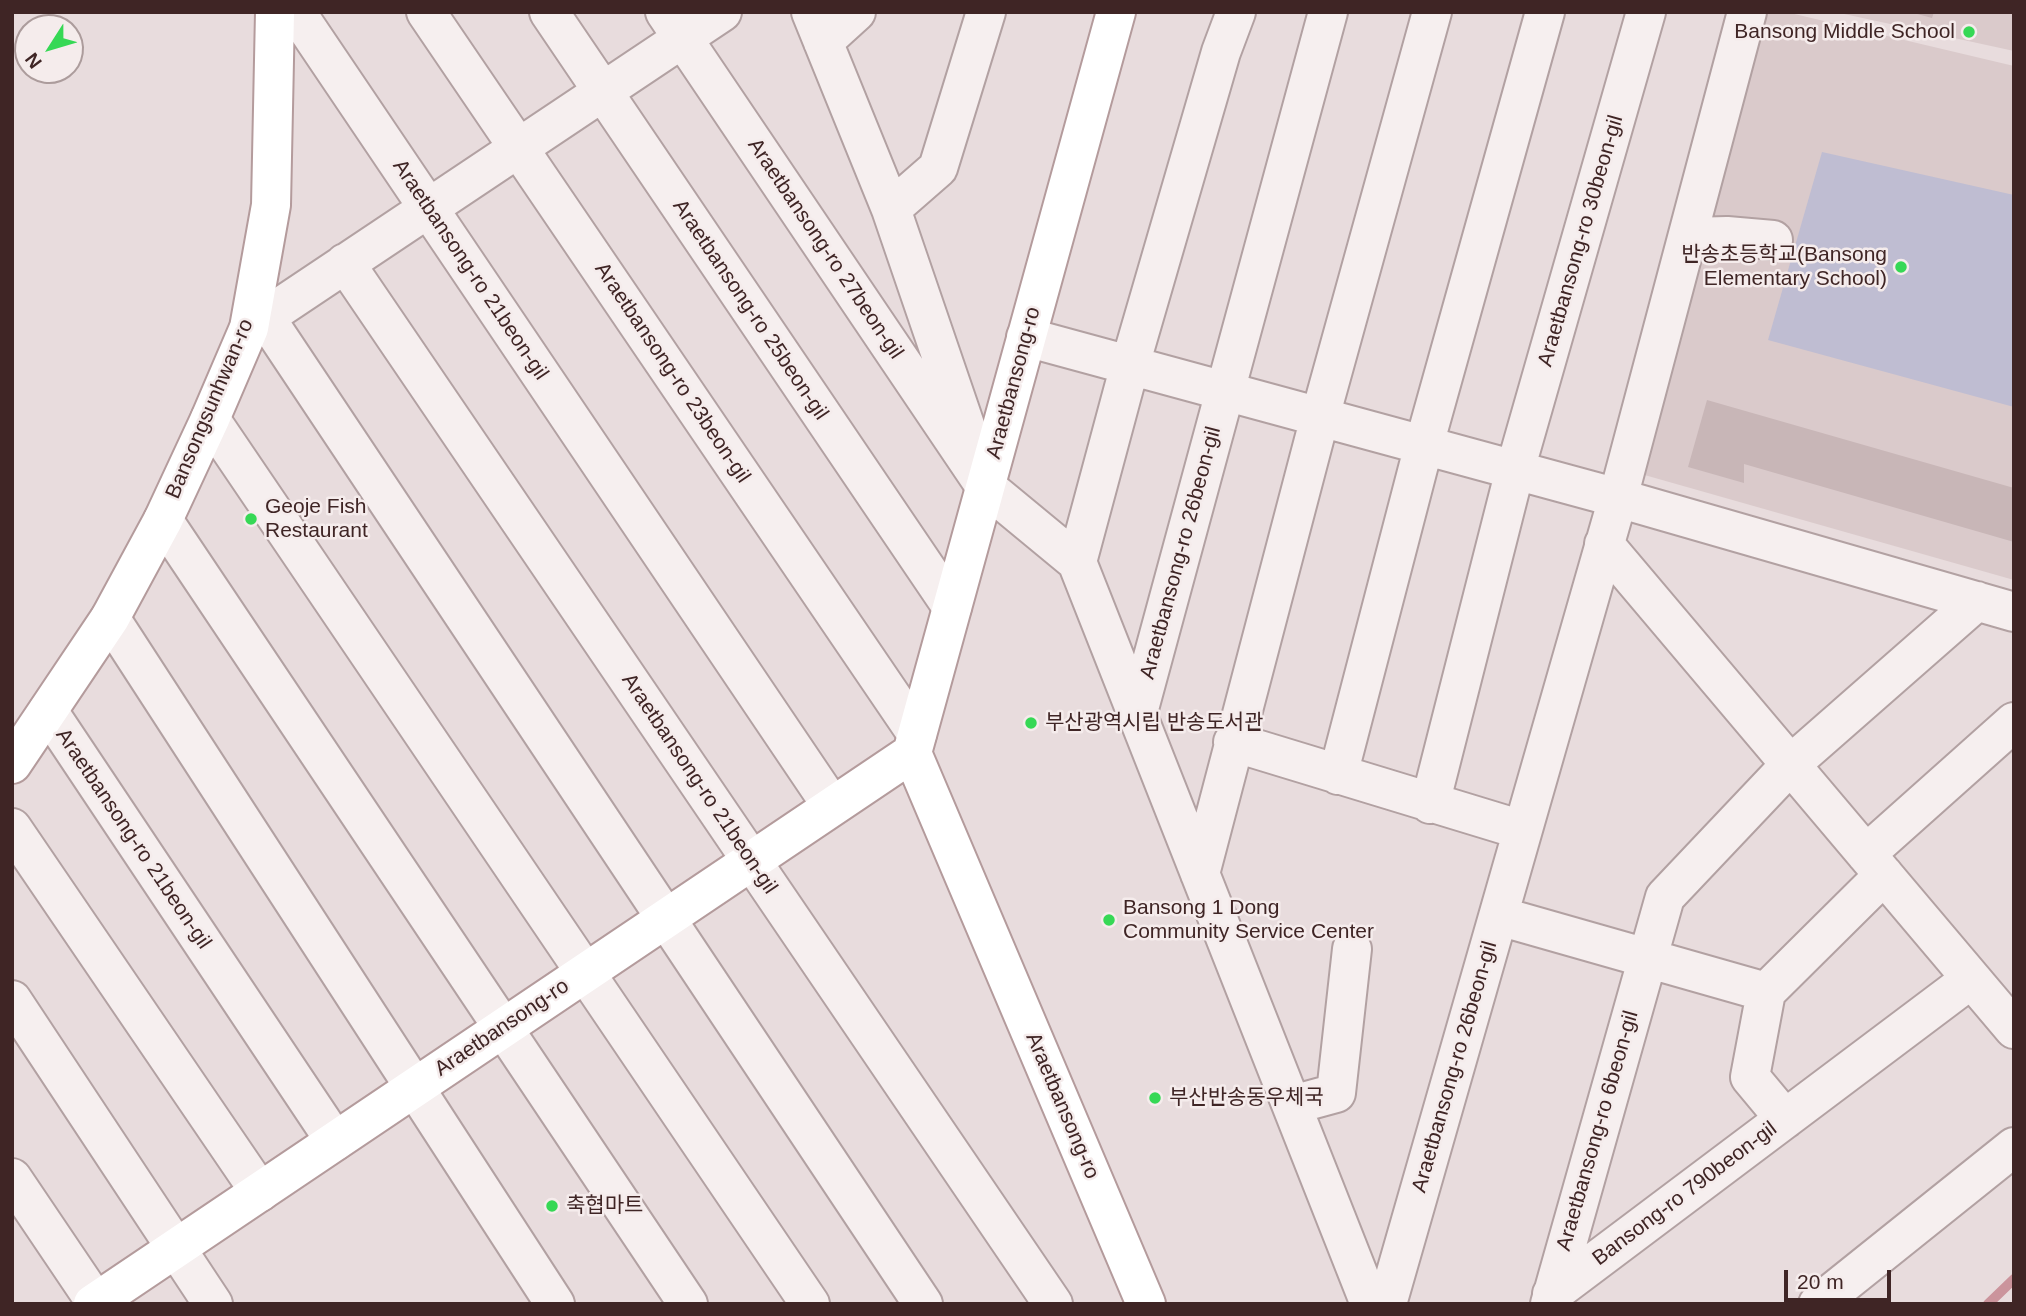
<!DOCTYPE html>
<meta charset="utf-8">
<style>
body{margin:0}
#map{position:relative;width:2026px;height:1316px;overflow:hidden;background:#e8dcdd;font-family:Arial,sans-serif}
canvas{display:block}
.frame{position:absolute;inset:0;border:14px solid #3f2525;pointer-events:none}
.north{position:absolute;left:14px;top:14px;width:70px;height:70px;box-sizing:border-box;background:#f5ecec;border:2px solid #ac9c9c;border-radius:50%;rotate:233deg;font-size:19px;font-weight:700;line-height:28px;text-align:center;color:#3f2525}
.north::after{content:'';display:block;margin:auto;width:24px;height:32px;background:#36d855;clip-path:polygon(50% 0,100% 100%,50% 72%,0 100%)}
.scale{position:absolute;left:1784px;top:1270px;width:107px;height:32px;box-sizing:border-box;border:4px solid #3f2525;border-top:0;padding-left:9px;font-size:21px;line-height:24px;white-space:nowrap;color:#3f2525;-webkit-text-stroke:5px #f5ecec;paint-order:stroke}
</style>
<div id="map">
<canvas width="2026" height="1316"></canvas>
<div class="frame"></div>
<div class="north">N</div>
<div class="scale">20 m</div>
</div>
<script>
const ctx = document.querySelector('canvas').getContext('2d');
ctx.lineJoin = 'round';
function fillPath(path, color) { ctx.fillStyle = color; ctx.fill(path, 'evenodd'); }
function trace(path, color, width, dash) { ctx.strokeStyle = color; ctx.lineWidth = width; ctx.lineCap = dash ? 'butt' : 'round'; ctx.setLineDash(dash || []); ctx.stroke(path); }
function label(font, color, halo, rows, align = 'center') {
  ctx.font = font + ' Arial,"Noto Sans KR",sans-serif'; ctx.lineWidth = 5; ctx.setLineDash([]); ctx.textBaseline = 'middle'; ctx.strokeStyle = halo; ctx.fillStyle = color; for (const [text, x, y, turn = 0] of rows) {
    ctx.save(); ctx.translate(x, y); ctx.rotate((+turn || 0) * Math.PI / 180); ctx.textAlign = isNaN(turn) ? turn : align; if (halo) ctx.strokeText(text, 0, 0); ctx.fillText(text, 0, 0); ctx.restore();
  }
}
const built = new Path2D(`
 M1768,12H1786L2014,66V580L1641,474Z
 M1835,12H2014V51Z`);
const green = new Path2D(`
 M1822,152L2014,195V407L1768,340Z`);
const stream = new Path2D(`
 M1988,1304L2014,1279`);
const building = new Path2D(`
 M1910,12H1934L1932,18Z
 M1707,400L2014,488V542L1744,464V483L1688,467Z`);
const minor = new Path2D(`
 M296,12L832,806
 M426,12L917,734
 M549,12L952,607
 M665,12L985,486L1077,562L1370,1304
 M811,12L891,209L969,437
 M823,42L856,12
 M891,209L938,168L986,12
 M1689,237L1727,236L1773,240
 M345,263L1053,1304
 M265,317L923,1304
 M249,328L722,12
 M1026,337L1618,498L2014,612
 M210,419L810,1304
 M163,520L688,1304
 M1604,544L2014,1029
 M1077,562L1130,365L1221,52L1236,12
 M110,618L555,1304
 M48,711L335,1141
 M1137,716L1328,12
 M1233,742L1522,830
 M1338,775L1424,445L1545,12
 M1430,804L1515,470L1646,12
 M12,828L260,1192
 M1866,854L2014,722
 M1200,874L1320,417L1432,12
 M1499,916L1766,992
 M12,1000L213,1304
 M1292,1105L1336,1093L1352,949
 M1785,1119L1750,1077L1766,992L1884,875
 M12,1178L97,1304
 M1552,1294L1971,979
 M1387,1304L1618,498L1747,12
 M1550,1304L1665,897L1790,765L1977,601
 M1818,1304L2014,1147`);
const major = new Path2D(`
 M1116,12L912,753L1146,1304
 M12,764L110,618L163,520L210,419L249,328L271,205L275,12
 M93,1304L912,753`);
const markers = [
 [1969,32,7,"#36d855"],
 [1901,267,7,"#36d855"],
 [251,519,7,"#36d855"],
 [1031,723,7,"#36d855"],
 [1109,920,7,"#36d855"],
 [1155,1098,7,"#36d855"],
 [552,1206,7,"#36d855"]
];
const poiNames = [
 ["Bansong Middle School",1955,32,"right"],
 ["반송초등학교(Bansong",1887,255,"right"],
 ["Elementary School)",1887,279,"right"],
 ["Geoje Fish",265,507],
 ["Restaurant",265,531],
 ["부산광역시립 반송도서관",1045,723],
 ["Bansong 1 Dong",1123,908],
 ["Community Service Center",1123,932],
 ["부산반송동우체국",1169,1098],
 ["축협마트",566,1206]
];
const streetNames = [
 ["Araetbansong-ro 30beon-gil",1581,241,-74],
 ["Araetbansong-ro 27beon-gil",825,249,56],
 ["Araetbansong-ro 21beon-gil",470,270,56],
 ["Araetbansong-ro 25beon-gil",750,310,56],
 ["Araetbansong-ro 23beon-gil",672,373,56],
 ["Araetbansong-ro",1014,383,-75],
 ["Bansongsunhwan-ro",210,409,-67],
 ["Araetbansong-ro 26beon-gil",1181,553,-75],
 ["Araetbansong-ro 21beon-gil",699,784,56],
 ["Araetbansong-ro 21beon-gil",133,839,56],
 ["Araetbansong-ro",502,1028,-34],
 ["Araetbansong-ro 26beon-gil",1455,1067,-74],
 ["Araetbansong-ro",1062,1106,67],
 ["Araetbansong-ro 6beon-gil",1598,1131,-74],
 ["Bansong-ro 790beon-gil",1685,1194,-37]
];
fillPath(built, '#dacacb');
fillPath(green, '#bfbdd2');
trace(stream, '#cb949c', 10);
fillPath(building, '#c8b6b7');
trace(minor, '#b2a1a2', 42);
trace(major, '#b49b9c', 42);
trace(minor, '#f6efef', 38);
trace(major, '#fff', 38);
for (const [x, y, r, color] of markers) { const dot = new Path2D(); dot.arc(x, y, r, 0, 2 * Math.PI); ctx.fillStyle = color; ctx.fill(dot); trace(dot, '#f5ecec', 2.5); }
label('21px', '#3f2525', '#f5ecec', poiNames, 'left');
label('21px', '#3f2525', '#f5ecec', streetNames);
</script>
